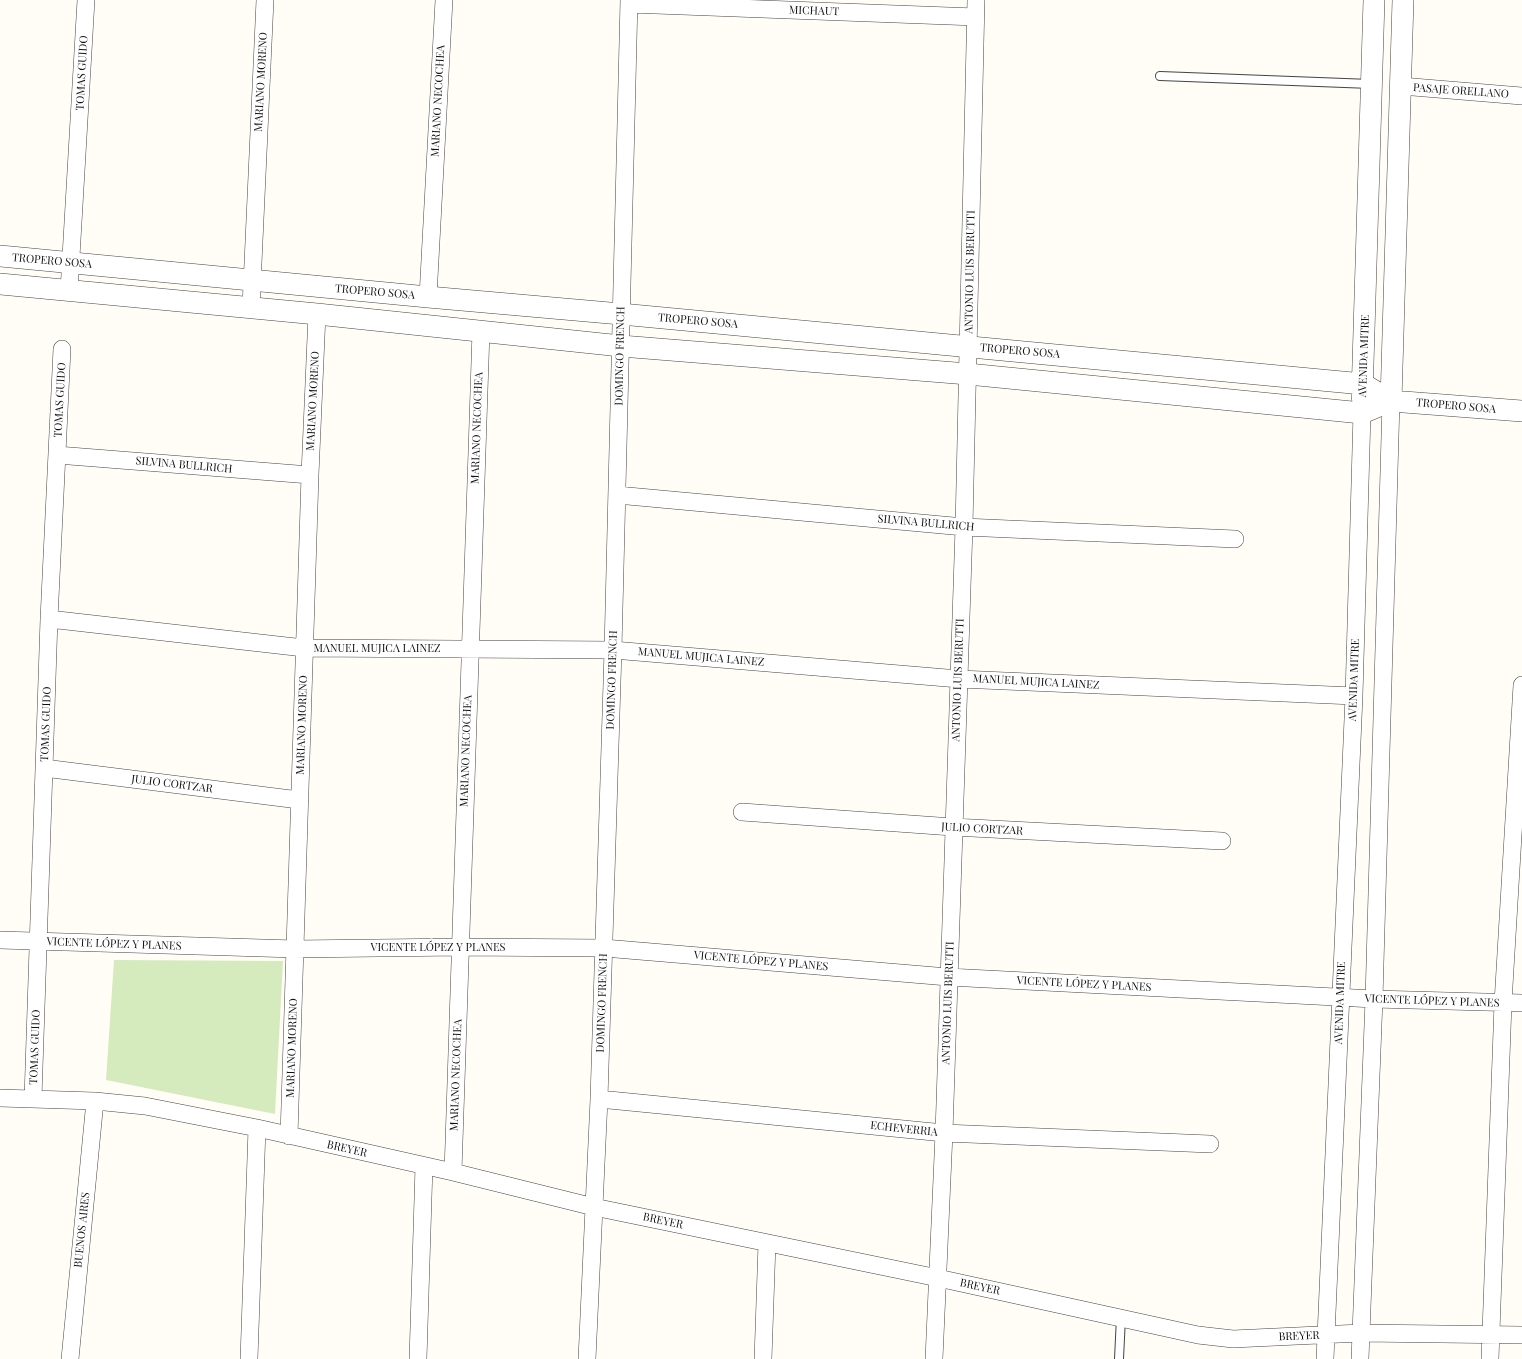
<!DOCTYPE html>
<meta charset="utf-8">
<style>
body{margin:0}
canvas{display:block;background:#fffdf5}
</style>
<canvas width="1522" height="1359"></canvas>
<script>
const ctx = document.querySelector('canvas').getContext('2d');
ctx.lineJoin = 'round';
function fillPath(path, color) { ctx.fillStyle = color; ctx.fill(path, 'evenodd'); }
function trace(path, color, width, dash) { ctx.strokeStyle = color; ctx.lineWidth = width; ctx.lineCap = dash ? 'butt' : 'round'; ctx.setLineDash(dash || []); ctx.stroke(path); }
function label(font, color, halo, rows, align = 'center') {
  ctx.font = font + ' "Playfair Display",serif'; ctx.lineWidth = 4; ctx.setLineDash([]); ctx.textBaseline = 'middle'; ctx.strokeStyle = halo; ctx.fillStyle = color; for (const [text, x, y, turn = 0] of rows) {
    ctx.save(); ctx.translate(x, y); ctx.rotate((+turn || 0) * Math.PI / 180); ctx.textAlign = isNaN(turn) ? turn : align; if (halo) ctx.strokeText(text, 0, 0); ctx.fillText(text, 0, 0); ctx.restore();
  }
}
const green = new Path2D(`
 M114,960L283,961L275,1114L106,1080Z`);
const service = new Path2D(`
 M1160,76L1371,84
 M1119,1359L1121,1317`);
const minor = new Path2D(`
 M629,4L976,17
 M1401,86L1522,96
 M69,291L86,0
 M428,297L444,0
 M251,307L265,0
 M57,455L310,475
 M617,495L964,527L1235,539
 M49,619L304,648L613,650L959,679L1354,696
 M44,768L299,800
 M742,812L953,827L1222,841
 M0,940L295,949L460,947L604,948L948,977L1374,999L1522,1003
 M0,1098L95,1101L145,1106L257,1128L453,1172L594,1207L938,1278L1198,1335L1233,1339L1361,1333L1522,1335
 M33,1098L49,619L62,349
 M599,1099L944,1133L1210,1144
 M289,1136L310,475L317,314
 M453,1172L481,331
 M70,1359L95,1101
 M249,1359L257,1128
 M418,1359L424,1166
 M587,1359L599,1099L613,650L629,0
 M763,1359L767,1243
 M934,1359L944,1133L964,527L976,0
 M1325,1359L1354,696L1362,413
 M1360,1359L1374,999L1391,401
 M1490,1359L1503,1003L1522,685`);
const tertiary = new Path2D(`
 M0,256L428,297L621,314L1363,384L1391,401L1522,411
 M0,284L317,314L621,346L968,374L1362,413L1391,401
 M1362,397L1374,0
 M1391,401L1403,0`);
const streetNames = [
 ["MICHAUT",814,11,2],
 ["TOMAS GUIDO",82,73,-87],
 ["MARIANO MORENO",261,82,-87],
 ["PASAJE ORELLANO",1461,91,4],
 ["MARIANO NECOCHEA",438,101,-87],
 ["TROPERO SOSA",52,261,5],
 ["ANTONIO LUIS BERUTTI",970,272,-89],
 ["TROPERO SOSA",375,292,5],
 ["TROPERO SOSA",698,321,5],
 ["TROPERO SOSA",1020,351,5],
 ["DOMINGO FRENCH",620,356,-89],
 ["AVENIDA MITRE",1364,356,-88],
 ["TOMAS GUIDO",60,400,-87],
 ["MARIANO MORENO",313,401,-87],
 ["TROPERO SOSA",1456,406,5],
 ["MARIANO NECOCHEA",477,428,-88],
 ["SILVINA BULLRICH",184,465,5],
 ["SILVINA BULLRICH",926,523,5],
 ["MANUEL MUJICA LAINEZ",377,649],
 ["MANUEL MUJICA LAINEZ",701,657,5],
 ["DOMINGO FRENCH",612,680,-88],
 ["ANTONIO LUIS BERUTTI",958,680,-88],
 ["AVENIDA MITRE",1354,680,-88],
 ["MANUEL MUJICA LAINEZ",1036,682,3],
 ["TOMAS GUIDO",46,724,-88],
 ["MARIANO MORENO",302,725,-88],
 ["MARIANO NECOCHEA",466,751,-88],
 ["JULIO CORTZAR",172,784,7],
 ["JULIO CORTZAR",982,829,3],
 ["VICENTE LÓPEZ Y PLANES",114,944,2],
 ["VICENTE LÓPEZ Y PLANES",438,948],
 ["VICENTE LÓPEZ Y PLANES",761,961,5],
 ["VICENTE LÓPEZ Y PLANES",1084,984,3],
 ["VICENTE LÓPEZ Y PLANES",1432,1001,2],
 ["DOMINGO FRENCH",602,1003,-88],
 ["ANTONIO LUIS BERUTTI",948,1003,-88],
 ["AVENIDA MITRE",1340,1003,-88],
 ["TOMAS GUIDO",35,1047,-88],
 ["MARIANO MORENO",292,1048,-88],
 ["MARIANO NECOCHEA",456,1075,-88],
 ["ECHEVERRIA",904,1129,6],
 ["BREYER",347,1149,13],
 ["BREYER",663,1221,12],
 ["BUENOS AIRES",82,1230,-84],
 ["BREYER",980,1287,12],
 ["BREYER",1299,1336,-2]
];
fillPath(green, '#d5ebbd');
trace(service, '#444', 10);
trace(minor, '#444', 18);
trace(tertiary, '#444', 22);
trace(service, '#fff', 8);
trace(minor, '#fff', 17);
trace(tertiary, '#fff', 21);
label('11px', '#111', '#fff', streetNames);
</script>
